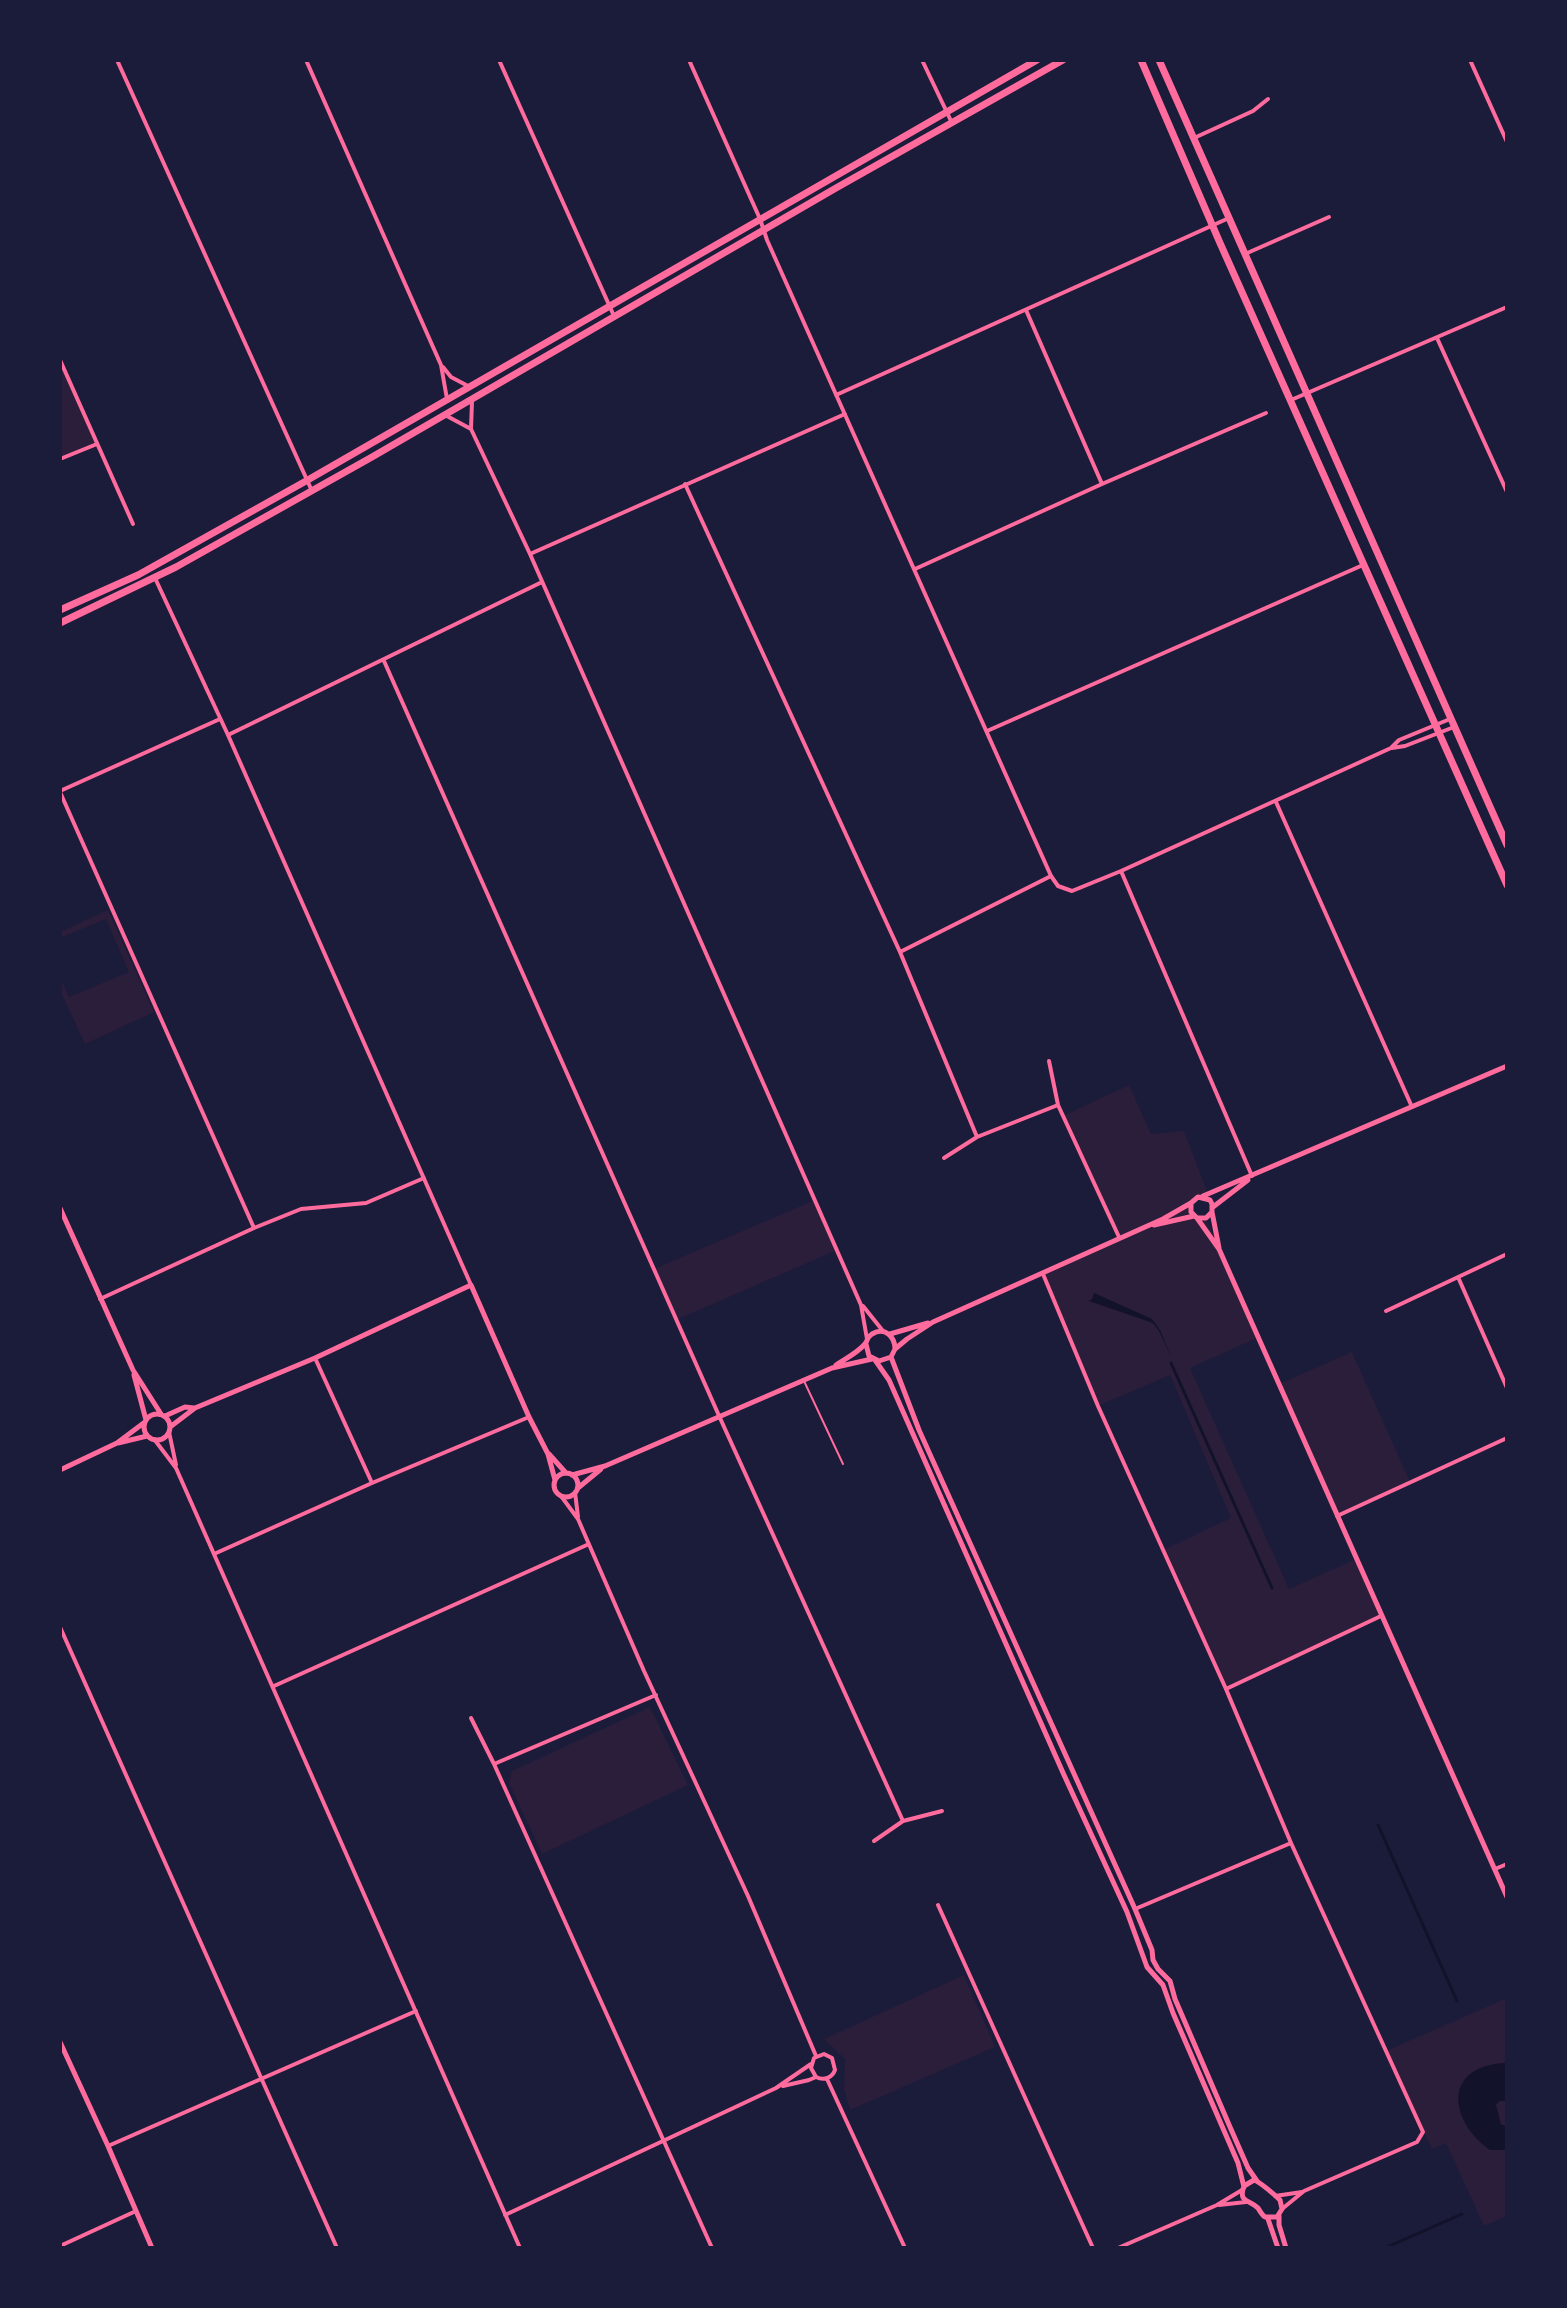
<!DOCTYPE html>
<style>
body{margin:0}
#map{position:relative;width:1567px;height:2308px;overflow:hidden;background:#1b1b3a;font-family:Manrope,sans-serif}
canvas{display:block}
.frame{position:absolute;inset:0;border:62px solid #1b1b3a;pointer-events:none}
</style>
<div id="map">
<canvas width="1567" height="2308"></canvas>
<div class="frame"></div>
</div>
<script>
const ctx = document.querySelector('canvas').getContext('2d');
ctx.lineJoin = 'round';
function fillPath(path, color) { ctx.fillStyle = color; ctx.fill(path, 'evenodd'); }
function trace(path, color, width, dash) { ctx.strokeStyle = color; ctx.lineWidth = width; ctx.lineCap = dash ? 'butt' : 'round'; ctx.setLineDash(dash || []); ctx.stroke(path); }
const green = new Path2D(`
 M60,360L97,444L60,459Z
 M108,910L154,1012L85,1044L60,990V977L69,997L129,972L106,919L60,938V932Z
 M1129,1085L1151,1134L1184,1131L1212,1204L1209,1200H1194L1191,1212L1200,1227L1206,1218L1257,1338L1190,1368L1289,1589L1356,1559L1381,1616L1226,1689L1163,1550L1231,1518L1170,1375L1098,1406L1043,1274L1119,1237L1063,1116Z
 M815,1200L837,1250L676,1320L654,1269Z
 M1352,1352L1410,1482L1337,1516L1279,1384Z
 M650,1707L688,1785L542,1854L509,1783L512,1771Z
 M964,1975L995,2047L850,2110L844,2089L845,2059L824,2039Z
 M1507,1998V2216L1484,2226L1446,2143L1432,2149L1386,2051Z`);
const water = new Path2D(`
 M1094,1293L1152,1319L1160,1330L1172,1358L1159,1331L1153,1323L1089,1301L1092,1299Z
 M1504,2063L1507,2064V2101H1500L1496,2105L1501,2124L1507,2127V2150H1490C1449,2121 1442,2067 1504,2063Z`);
const stream = new Path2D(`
 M1171,1363L1272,1588
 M1378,1825L1457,2001
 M1385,2248L1462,2214`);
const service = new Path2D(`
 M804,1381L843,1464`);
const minor = new Path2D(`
 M117,60L312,491
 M306,60L441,365L447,399
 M499,60L614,316
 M689,60L760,219L767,240L1051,876L1058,886L1072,891L1121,871L1391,748L1399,740L1450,719
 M922,60L952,123
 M1470,60L1507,142
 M1194,138L1253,111L1268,99
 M1245,254L1329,217
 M1026,310L1102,484
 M1437,338L1507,492
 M60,360L133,524
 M443,367L451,377L468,386
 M836,395L1229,218
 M1291,400L1507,307
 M472,401L471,429L530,554L861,1305L867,1339
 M445,415L471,429
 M60,459L97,444
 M685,484L900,952L977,1137L1058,1105L1119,1237
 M530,554L845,414
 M915,569L1102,484L1266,413
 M155,578L228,735L471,1285
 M384,661L720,1418L903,1821
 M987,731L1363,565
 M228,735L542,582
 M1392,748L1405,746L1454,727
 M60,791L220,719
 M60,792L254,1228
 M1276,802L1412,1107
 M1121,871L1252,1176
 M900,952L1051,876
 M1049,1061L1058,1105
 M944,1158L977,1137
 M1043,1274L1098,1406L1226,1689L1291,1843L1423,2132L1417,2142L1304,2191L1282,2209
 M1458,1277L1507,1388
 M100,1299L254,1228L301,1209L366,1203L424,1178
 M863,1306L883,1331
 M1386,1311L1507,1254
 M315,1358L372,1483
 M169,1432L176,1465
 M154,1439L176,1468L520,2248
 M575,1492L578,1517
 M561,1496L578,1519L644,1671L748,1896L816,2056
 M1337,1516L1507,1438
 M214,1554L372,1483L529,1417
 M60,1627L337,2248
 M274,1686L589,1544
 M1226,1689L1381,1616
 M471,1718L494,1764L712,2248
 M494,1764L656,1695
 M874,1841L903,1821L942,1811
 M1495,1869L1507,1864
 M938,1905L1093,2248
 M1135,1909L1291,1843
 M827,2079L905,2248
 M783,2086L809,2080L816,2077C824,2081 832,2078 835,2070L832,2058L824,2054L814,2058L811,2068L816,2077
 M108,2146L416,2011
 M1275,2196L1302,2192
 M1219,2205L1246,2202
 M505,2215L776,2088L811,2064
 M60,2246L136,2211
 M1118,2248L1217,2205L1242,2190`);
const tertiary = new Path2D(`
 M1203,1196L1507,1066
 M1213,1207L1248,1180
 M60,1208L133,1370L161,1414
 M1212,1212L1219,1248
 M1197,1218L1219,1249L1507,1897
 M1154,1225L1194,1216
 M890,1334L928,1323
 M895,1349L907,1339L933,1322L1163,1219L1191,1203L1198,1197L1210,1200L1212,1204V1212L1206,1218H1197L1191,1212V1203
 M891,1357L919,1430L1135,1909L1152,1950L1153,1960L1158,1969L1170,1981L1175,1999L1230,2127L1248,2168L1257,2181
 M875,1360L889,1380L1064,1775L1127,1912L1147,1967L1163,1985L1173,2013L1238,2163L1244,2187
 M836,1365C845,1359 857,1353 864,1345C870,1338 865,1339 872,1334C885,1326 895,1337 895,1349L891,1357L879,1361L869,1356L866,1344
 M134,1375L146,1420
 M144 1427a13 13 0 1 1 26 0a13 13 0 1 1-26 0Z
 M165,1416L185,1407L194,1408
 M170,1427L195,1408L315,1358L471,1285L529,1417L548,1454L555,1480
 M118,1443L147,1436
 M549,1454L566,1473
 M60,1470L117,1443L145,1422
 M554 1485a12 12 0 1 1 24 0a12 12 0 1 1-24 0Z
 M572,1475L605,1466L832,1368L872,1359
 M578,1488L601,1469
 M60,2042L108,2146L152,2248
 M1254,2180C1260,2182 1275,2195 1280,2200L1282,2209L1277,2217H1265C1262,2215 1260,2211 1258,2208C1249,2199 1238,2203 1244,2186Z
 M1279,2216V2225L1286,2248
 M1268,2219L1278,2248`);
const primary = new Path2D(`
 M1141,60L1220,243L1507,885
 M1159,60L1507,845
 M60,610L138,575L306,481L1037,60
 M60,623L176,567L372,457L836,188L1063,60`);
fillPath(green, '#2a1e3b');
fillPath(water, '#12122b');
trace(stream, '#12122b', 3);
trace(service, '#ff6b9d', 2);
trace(minor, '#ff6b9d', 4);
trace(tertiary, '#ff6b9d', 5);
trace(primary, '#ff6b9d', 7);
</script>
